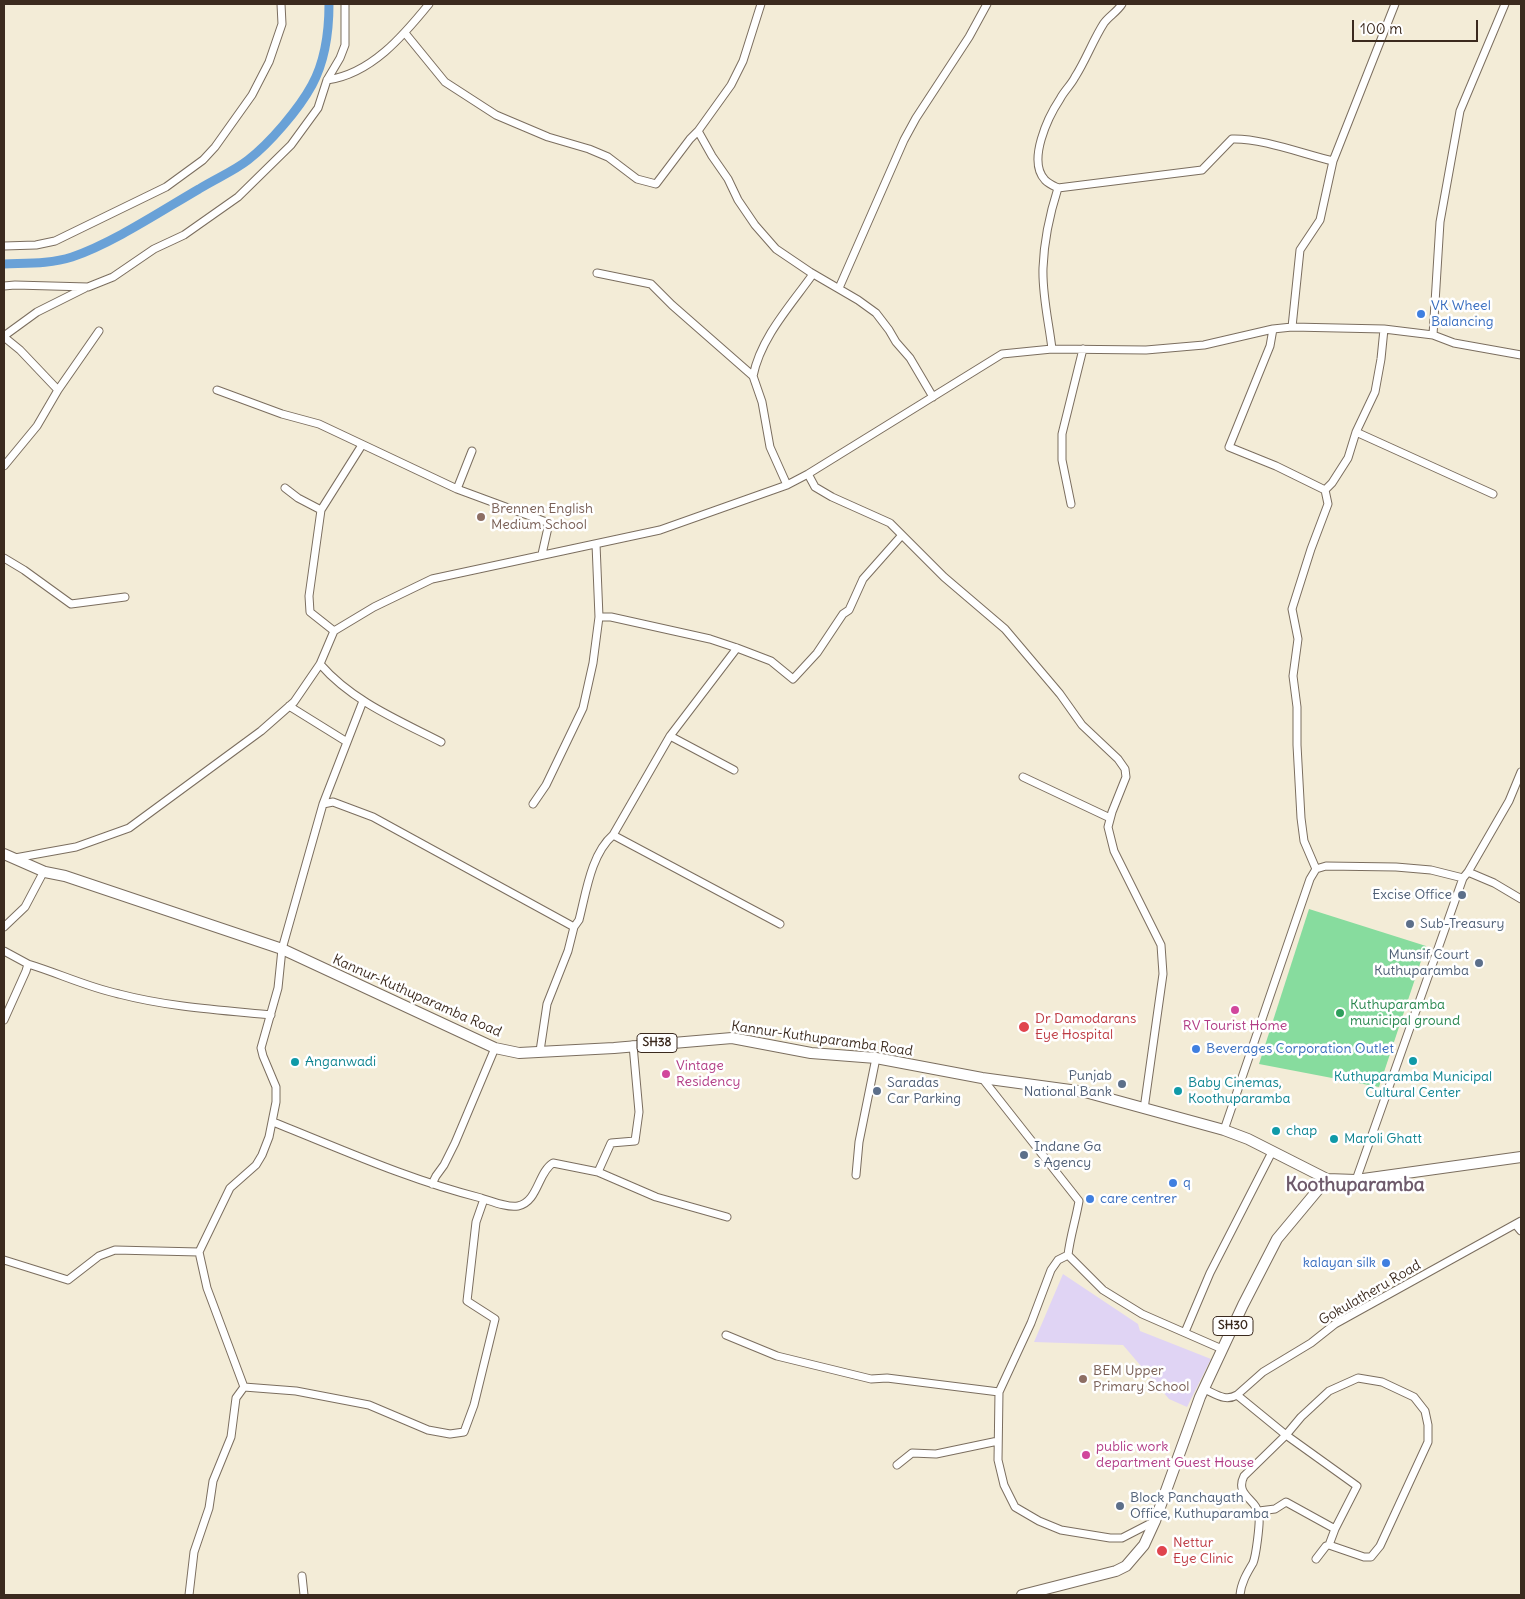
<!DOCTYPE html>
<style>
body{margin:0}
#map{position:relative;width:1525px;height:1599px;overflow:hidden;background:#f3ecd7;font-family:Delius,sans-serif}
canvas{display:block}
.frame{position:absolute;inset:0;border:5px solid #3b2a1e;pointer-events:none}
.scale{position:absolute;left:1352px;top:20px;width:126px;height:22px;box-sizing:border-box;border:2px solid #3b2a1e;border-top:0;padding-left:6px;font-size:15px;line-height:18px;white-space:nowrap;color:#3b2a1e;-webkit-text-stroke:4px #fff;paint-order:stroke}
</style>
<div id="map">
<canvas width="1525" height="1599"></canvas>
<div class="frame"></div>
<div class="scale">100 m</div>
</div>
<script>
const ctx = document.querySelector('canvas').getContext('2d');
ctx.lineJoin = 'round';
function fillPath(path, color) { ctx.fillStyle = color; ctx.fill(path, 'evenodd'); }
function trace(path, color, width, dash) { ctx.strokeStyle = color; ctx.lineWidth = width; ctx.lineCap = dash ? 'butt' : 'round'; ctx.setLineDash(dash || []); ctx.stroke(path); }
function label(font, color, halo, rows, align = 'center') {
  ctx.font = font + ' Delius,sans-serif'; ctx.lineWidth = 5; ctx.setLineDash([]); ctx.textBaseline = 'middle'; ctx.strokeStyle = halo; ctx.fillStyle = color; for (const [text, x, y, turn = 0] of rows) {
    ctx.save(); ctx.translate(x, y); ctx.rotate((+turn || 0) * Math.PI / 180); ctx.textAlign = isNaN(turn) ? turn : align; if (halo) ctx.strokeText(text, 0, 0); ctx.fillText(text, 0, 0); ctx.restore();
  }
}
const built = new Path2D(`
 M1063,1274L1138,1324L1140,1331L1211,1359L1187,1407L1169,1399L1123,1345L1034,1342Z`);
const green = new Path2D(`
 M1309,909L1426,946L1379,1087L1259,1064Z`);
const canal = new Path2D(`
 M4,264C26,263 50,264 72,257C113,243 161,211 199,189C215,179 234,171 248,160C270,143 299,109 312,85C325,61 329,30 329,4`);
const minor = new Path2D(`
 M761,4L743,61L731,85L698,131L712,156L728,179L738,200L755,225L776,249L810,272L858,300L876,313L889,330L896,342L910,358L933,397
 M405,33L445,82L496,115L548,137L589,149L608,157L637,179L656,184L690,139L698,131
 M327,80C371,74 403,36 429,4
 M1058,188L1202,170L1232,139C1262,138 1303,154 1333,161
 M4,246L36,245L55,241L166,187L203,160L215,147L252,95L269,62L282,24L281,4
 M597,273L651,284L672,305L753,376L762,402L770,447L787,485
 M4,286L15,285L88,287L113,277L154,249L184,235L238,197L291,145L318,108L327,80L340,58L345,45V4
 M839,288L904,140L916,118L969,37L987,4
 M1292,327L1300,250L1320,220L1333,161L1395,4
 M1273,329L1270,346L1229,447L1276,466L1325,490
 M1433,335L1440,222L1460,111L1505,4
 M4,336L37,312L85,288
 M4,337L20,350L58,390L37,426L4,466
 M1052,349C1049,323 1042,295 1043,268C1044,241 1050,213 1058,188C1054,186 1049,184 1045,180C1027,161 1048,117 1060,99C1064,91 1071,85 1075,77C1086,60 1093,40 1104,23C1109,16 1117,12 1122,4
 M753,376C761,337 791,305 813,274
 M58,390L99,331
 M217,390L282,414L319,424L457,489L549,523L542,554
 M1356,432L1493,494
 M808,474L815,487L832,497L890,523L944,577L1005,629L1060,694L1082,725L1118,759L1125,769L1126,777L1112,812L1108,827L1114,851L1161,945L1163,974L1144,1109
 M285,488L298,498L321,510
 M457,489L472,451
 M1071,504L1062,460V434L1083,349
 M4,558L24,570L71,604L125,597
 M599,617H611L710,639L737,648L771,661L793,679L817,653L843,614L849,610L863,579L902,535
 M334,631L310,612L309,596L321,510L362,445
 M320,664C352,701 398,720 441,742
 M289,706L347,742
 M670,736L734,770
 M1023,777L1110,818
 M323,804L363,701
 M533,804L546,785L583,708L593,663L599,617L596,544
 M613,835L780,924
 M15,858L76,847L129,828L261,731L294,702L320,664L334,631L374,607L432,579L660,530L787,485L808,474L1002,354L1052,349L1146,350L1204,345L1273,329L1292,327L1384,329L1433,335L1454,343L1521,355
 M1316,869L1304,841L1301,818L1297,745V707L1293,676L1298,639L1292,609L1311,549L1328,504L1325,490L1332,483L1348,458L1356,432L1375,392L1381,359L1384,329
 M1468,872L1494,883L1521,899
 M4,927L25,907L44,871
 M4,951L28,964L26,971L4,1020
 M28,964C58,973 87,987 119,994C169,1007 219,1010 271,1015
 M540,1051L547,1004L568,951L574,927L579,920C586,893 591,854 613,835L670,736L737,648
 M982,1078L1079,1201C1076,1219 1070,1237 1068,1255L1103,1290L1142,1314L1222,1349
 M273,1122C341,1149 409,1180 481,1198C491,1201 507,1208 518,1206C538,1202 538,1172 553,1163L598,1172L611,1143L635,1141L639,1112L633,1045
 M1224,1130L1310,879L1316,869L1326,866L1396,867L1431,870L1463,878L1468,872L1509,801L1521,772
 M598,1172L656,1197L727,1217
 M856,1175L859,1142L876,1058
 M1356,1180L1463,878
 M432,1184L436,1176L444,1165L455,1143L495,1048
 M1516,1225L1521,1231
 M1068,1255L1058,1260L1051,1270L1031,1323L999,1392L998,1460L1004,1485L1015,1507L1039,1521L1061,1530L1110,1538H1122L1155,1521
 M4,1260L68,1280L99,1256L115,1250L199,1252
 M1185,1332L1210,1273L1272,1152
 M726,1335L777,1356L871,1379L887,1378L999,1392
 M244,1387L296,1391L369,1405L428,1430L450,1434L464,1432L474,1405L495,1319L467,1301L476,1222L484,1199
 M1204,1389C1216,1394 1225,1402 1237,1395L1286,1435L1244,1476C1234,1496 1258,1499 1259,1516C1260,1524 1256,1556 1253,1563C1247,1573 1241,1583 1240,1595
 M1237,1395L1263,1372L1311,1343L1335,1324L1521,1221
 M897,1465L912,1453L936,1454L998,1441
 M1259,1511L1275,1509L1286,1502L1335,1529L1329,1545
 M1316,1559L1326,1546L1329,1545L1364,1557H1371L1380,1546L1428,1442V1425L1425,1411L1414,1397L1382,1382L1358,1378L1329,1391L1301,1417L1286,1435L1357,1486L1335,1529
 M302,1576L304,1595
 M189,1595L194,1552L209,1508L213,1481L231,1437L236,1398L244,1387L207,1288L199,1252L230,1188L256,1165L262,1155L269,1137L276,1102V1087L263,1056L261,1048L278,988L282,949L323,804L333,802L373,817L574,927`);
const primary = new Path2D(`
 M4,854L45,872L65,876L282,949L495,1048L519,1053L614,1048L732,1038L811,1053L876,1058L982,1078L1085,1092L1224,1130L1248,1139L1327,1179
 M1022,1595L1116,1571L1126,1566L1144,1545L1155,1521L1200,1397L1243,1305L1277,1239L1327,1179L1356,1180L1521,1157`);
const markers = [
 [1421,314,5,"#3f7fe0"],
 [481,517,5,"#8d6e63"],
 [1462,895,5,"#5c6f8a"],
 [1410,924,5,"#5c6f8a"],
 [1479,963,5,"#5c6f8a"],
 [1235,1010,5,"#d1479c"],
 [1340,1013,5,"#2e9e5b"],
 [1024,1027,6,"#e0444e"],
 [1196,1049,5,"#3f7fe0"],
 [1413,1061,5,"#0f9aa8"],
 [295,1062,5,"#0f9aa8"],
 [666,1074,5,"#d1479c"],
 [1122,1084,5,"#5c6f8a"],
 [877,1091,5,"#5c6f8a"],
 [1178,1091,5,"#0f9aa8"],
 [1276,1131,5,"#0f9aa8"],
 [1334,1139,5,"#0f9aa8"],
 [1024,1155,5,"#5c6f8a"],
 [1173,1183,5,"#3f7fe0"],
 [1090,1199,5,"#3f7fe0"],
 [1386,1263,5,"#3f7fe0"],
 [1083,1379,5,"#8d6e63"],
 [1086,1455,5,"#d1479c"],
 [1120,1506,5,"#5c6f8a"],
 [1162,1551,6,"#e0444e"]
];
const shields = [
 [657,1043,40],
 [1233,1326,40]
];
const shieldNames = [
 ["SH38",657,1043],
 ["SH30",1233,1326]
];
const shopNames = [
 ["VK Wheel",1431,306],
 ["Balancing",1431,322],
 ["Beverages Corporation Outlet",1206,1049],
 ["q",1183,1183],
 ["care centrer",1100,1199],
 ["kalayan silk",1376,1263,"right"]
];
const educationNames = [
 ["Brennen English",491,509],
 ["Medium School",491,525],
 ["BEM Upper",1093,1371],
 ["Primary School",1093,1387]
];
const serviceNames = [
 ["Excise Office",1452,895,"right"],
 ["Sub-Treasury",1420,924],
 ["Munsif Court",1469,955,"right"],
 ["Kuthuparamba",1469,971,"right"],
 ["Punjab",1112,1076,"right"],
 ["National Bank",1112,1092,"right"],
 ["Saradas",887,1083],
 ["Car Parking",887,1099],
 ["Indane Ga",1034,1147],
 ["s Agency",1034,1163],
 ["Block Panchayath",1130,1498],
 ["Office, Kuthuparamba",1130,1514]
];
const streetNames = [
 ["Kannur-Kuthuparamba Road",417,996,24],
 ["Kannur-Kuthuparamba Road",822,1039,8],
 ["Gokulatheru Road",1370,1293,-30]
];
const leisureNames = [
 ["Kuthuparamba",1350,1005],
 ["municipal ground",1350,1021]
];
const healthNames = [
 ["Dr Damodarans",1035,1019],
 ["Eye Hospital",1035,1035],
 ["Nettur",1173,1543],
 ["Eye Clinic",1173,1559]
];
const hotelNames = [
 ["RV Tourist Home",1235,1026,"center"],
 ["Vintage",676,1066],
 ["Residency",676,1082],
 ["public work",1096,1447],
 ["department Guest House",1096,1463]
];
const cultureNames = [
 ["Anganwadi",305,1062],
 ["Kuthuparamba Municipal",1413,1077,"center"],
 ["Cultural Center",1413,1093,"center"],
 ["Baby Cinemas,",1188,1083],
 ["Koothuparamba",1188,1099],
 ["chap",1286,1131],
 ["Maroli Ghatt",1344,1139]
];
const districtNames = [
 ["Koothuparamba",1355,1186]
];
fillPath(built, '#e0d4f4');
fillPath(green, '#87dc9e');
trace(canal, '#69a1d7', 9);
trace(minor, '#7b6e5f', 9);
trace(primary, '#7b6e5f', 12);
trace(minor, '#fff', 7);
trace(primary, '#fff', 10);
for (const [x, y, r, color] of markers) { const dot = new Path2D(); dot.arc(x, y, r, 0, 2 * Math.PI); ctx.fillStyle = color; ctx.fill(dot); trace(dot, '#fff', 2); }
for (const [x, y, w] of shields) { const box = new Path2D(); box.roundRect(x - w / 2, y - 9.5, w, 19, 4); ctx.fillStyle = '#fff'; ctx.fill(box); trace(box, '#3b2a1e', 1); }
label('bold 12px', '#3b2a1e', null, shieldNames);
label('14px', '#366cbe', '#fff', shopNames, 'left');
label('14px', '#785e54', '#fff', educationNames, 'left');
label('14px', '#4e5e75', '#fff', serviceNames, 'left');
label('14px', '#3b2a1e', '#fff', streetNames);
label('14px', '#27864d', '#fff', leisureNames, 'left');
label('14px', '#be3a42', '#fff', healthNames, 'left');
label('14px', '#b23c85', '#fff', hotelNames, 'left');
label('14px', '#0d838f', '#fff', cultureNames, 'left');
label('bold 19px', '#6e5a6b', '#fff', districtNames);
</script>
